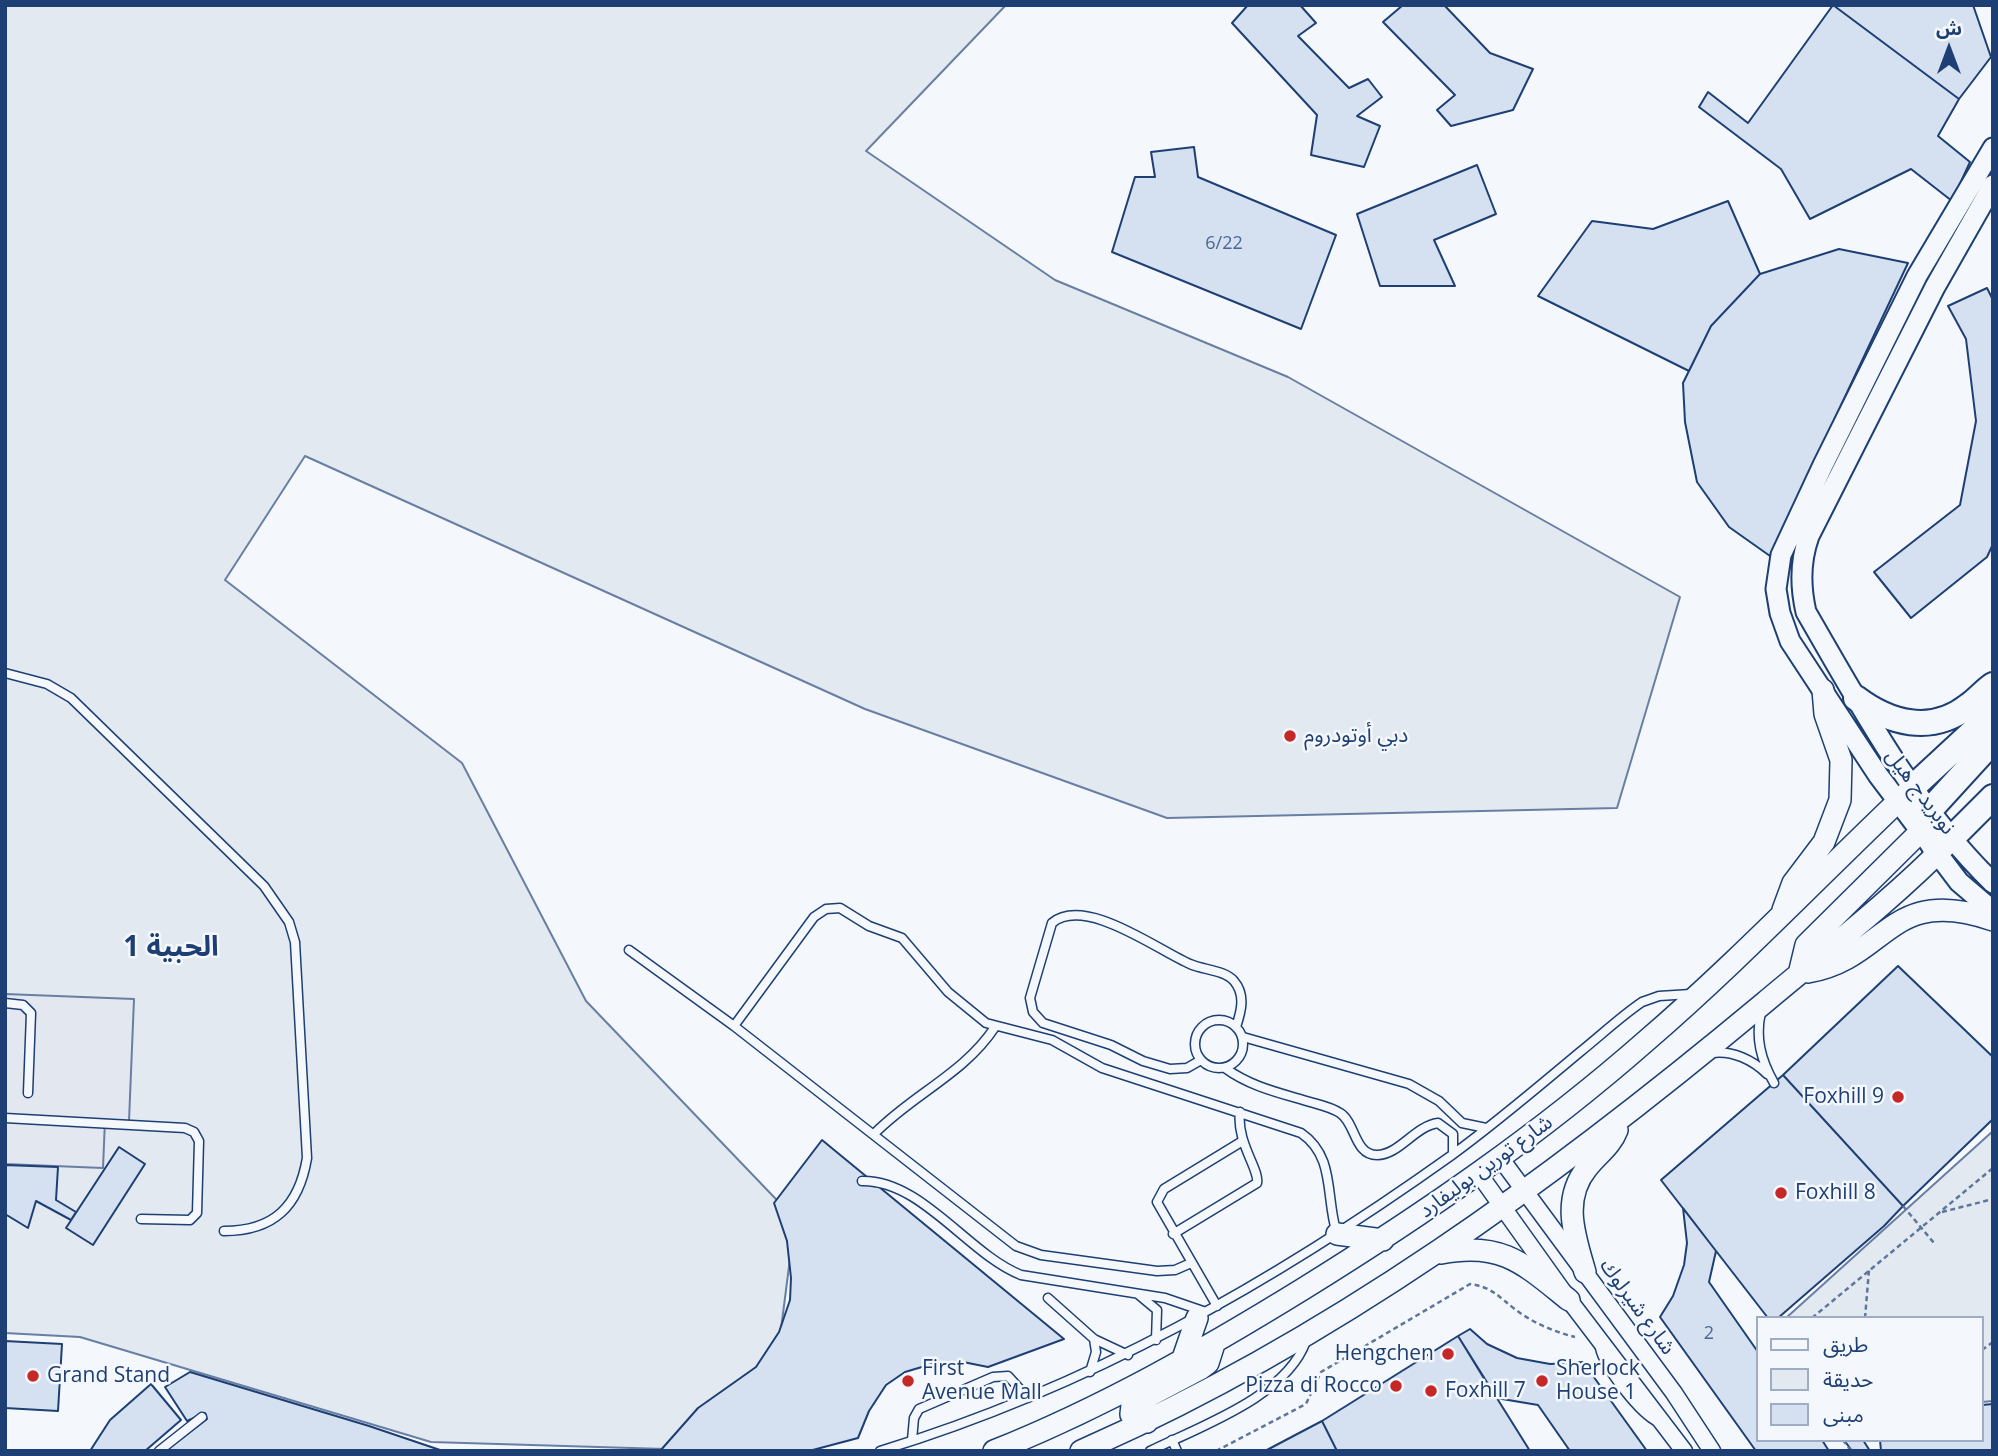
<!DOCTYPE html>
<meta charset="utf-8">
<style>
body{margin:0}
#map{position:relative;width:1998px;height:1456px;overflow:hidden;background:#f4f7fb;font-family:"Open Sans","Noto Sans Arabic",sans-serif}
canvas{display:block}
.frame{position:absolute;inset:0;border:7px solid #1d3f73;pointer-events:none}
.legend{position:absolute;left:1756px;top:1316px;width:228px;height:126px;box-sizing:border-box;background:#f4f7fb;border:2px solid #9eadc5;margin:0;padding:9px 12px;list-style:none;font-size:21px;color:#1d3f73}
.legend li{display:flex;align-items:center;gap:14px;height:35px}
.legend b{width:35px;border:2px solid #9eadc5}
.north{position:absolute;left:1914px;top:14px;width:70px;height:70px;-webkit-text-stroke:5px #f4f7fb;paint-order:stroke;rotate:0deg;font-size:19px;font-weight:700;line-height:28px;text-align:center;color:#1d3f73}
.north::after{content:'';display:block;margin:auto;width:24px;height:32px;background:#1d3f73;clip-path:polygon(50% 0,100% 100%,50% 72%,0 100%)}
</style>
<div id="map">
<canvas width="1998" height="1456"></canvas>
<div class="frame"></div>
<ul class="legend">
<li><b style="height:9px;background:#f4f7fb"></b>طريق</li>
<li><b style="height:19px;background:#e3e9f0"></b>حديقة</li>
<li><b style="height:19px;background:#d5e0f0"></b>مبنى</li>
</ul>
<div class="north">ش</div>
</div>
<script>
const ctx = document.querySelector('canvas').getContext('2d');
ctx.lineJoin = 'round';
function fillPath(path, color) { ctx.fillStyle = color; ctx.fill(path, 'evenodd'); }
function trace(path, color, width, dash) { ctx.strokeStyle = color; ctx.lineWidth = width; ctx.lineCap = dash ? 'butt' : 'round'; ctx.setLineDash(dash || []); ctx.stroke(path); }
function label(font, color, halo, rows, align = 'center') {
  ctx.font = font + ' "Open Sans","Noto Sans Arabic",sans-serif'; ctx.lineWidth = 5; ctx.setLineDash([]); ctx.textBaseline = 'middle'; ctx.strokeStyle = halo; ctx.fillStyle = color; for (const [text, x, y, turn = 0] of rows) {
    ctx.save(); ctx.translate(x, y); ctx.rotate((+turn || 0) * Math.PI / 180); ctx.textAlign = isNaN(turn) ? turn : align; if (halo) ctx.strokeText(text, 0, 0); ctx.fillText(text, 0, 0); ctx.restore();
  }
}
const green = new Path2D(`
 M5,5H1006L866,151L1055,280L1288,377L1680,597L1617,808L1167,818L865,709L305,456L225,580L462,763L586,1001L795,1219L778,1353L665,1449L431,1442L80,1337L5,1333Z
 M1993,1131V1401L1982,1402V1318H1786Z`);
const parking = new Path2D(`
 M5,994L134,999L129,1121L105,1120L103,1168L5,1164Z`);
const building = new Path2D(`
 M1248,5H1300L1316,23L1298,36L1349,88L1368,79L1382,97L1357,116L1380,126L1364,167L1311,155L1317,115L1232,23Z
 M1403,5H1444L1490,53L1533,69L1513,110L1451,126L1437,110L1455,95L1383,22Z
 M1833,5H1973L1991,57L1959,99Z
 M1833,5L1959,99L1938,136L1970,162L1952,201L1911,169L1810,219L1781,169L1699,107L1708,92L1748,123Z
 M1194,147L1198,177L1336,235L1301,329L1112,252L1135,177H1155L1151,152Z
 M1477,165L1496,214L1434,240L1455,286H1380L1357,214Z
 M1728,201L1760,274L1711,326L1689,371L1538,296L1592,221L1653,229Z
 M1839,249L1908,263L1770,556L1729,527L1697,482L1685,422L1683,383L1711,326L1760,274Z
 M1987,288L1993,300V544L1987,557L1911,618L1874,572L1960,505L1976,421L1966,339L1948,306Z
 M1898,966L1993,1057V1119L1903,1206L1783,1075Z
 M1783,1075L1903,1206L1884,1226L1778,1318H1768L1661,1180Z
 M822,1140L1064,1339L988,1367L963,1362L932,1364L905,1372L886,1385L869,1411L858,1438L809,1451H660L698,1408L756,1367L779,1332L790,1300L791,1278L787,1241L774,1203Z
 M119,1147L145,1164L93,1245L66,1228Z
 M5,1165L58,1167L56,1200L76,1212L71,1220L36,1201L28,1228L5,1214Z
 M1683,1208L1716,1251L1709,1282L1758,1352V1440H1822L1829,1451H1756L1660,1317L1673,1296L1684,1265L1687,1243Z
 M1470,1329L1487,1344L1517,1358L1550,1364L1583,1362L1647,1451H1570L1538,1405L1496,1398L1458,1336Z
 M1458,1336L1530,1451H1337L1322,1421Z
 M5,1341L62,1344L58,1411L5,1408Z
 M190,1372L369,1426L443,1451H165L207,1419L205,1413L187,1421L165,1387Z
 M151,1384L181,1420L145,1451H90L110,1420Z
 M1993,1404V1451H1881L1880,1440H1982V1405Z
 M1322,1421L1337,1451H1265L1301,1432Z
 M1844,1440H1863L1870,1451H1852Z`);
const path = new Path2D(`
 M1903,1206L1934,1243
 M1942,1212L1993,1199
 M1812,1318L1993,1168
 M1865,1318L1869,1270
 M1982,1350L1993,1342
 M1843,1440L1851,1451
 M1550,1450V1451
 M1216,1451L1306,1404L1321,1372L1470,1284C1492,1287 1499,1297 1516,1310C1533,1323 1555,1332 1575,1337`);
const service = new Path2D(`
 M5,673L47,684L71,698L264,886L289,922L295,942L307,1158C299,1206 274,1231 224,1231
 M629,950L734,1026L1016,1246L1041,1255L1157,1271L1175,1270L1191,1263
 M5,1003L23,1005L31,1013L28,1093
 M1761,1012C1755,1038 1761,1060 1774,1083
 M1195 1044a24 24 0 1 1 48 0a24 24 0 1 1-48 0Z
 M734,1026L814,917L826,909L840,908L869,926L902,938L948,992L986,1023L1052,1040L1102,1068L1301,1133C1336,1157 1325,1197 1337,1234
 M1243,1037L1409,1084L1439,1101L1462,1123L1486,1128
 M1712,1053C1732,1050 1753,1060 1767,1074
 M1201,1060L1187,1068L1170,1069L1143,1061L1111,1045L1043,1023L1033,1012L1030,998L1052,923C1085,895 1159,951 1190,964C1203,970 1225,970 1234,981C1246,995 1241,1012 1236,1027
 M1225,1068C1251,1087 1280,1093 1310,1102C1320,1105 1331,1107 1340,1113C1356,1123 1354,1155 1377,1155C1399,1155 1415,1126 1438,1123L1453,1134V1154
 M5,1118L185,1128L194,1132L199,1141L197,1213L190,1220L141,1219
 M874,1134C913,1094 964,1074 995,1027
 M862,1181C922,1180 968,1254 1021,1275L1165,1298L1203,1311
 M1173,1234L1257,1183C1260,1170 1236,1142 1240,1112
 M1139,1295L1157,1310L1156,1340
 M1048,1298L1094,1339L1128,1355
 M1217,1306L1157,1202L1164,1189L1241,1142
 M1600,1348C1604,1368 1640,1414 1658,1422
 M1090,1372L1096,1352L1094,1339
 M912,1440L914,1418L919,1409L993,1377L1008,1376L1028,1398
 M1172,1440L1177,1451
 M159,1451L202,1417
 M880,1451C1090,1387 1274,1282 1452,1155C1496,1123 1538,1087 1580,1052C1600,1036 1620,1017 1642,1002L1659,996L1691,994
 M1150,1451C1201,1426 1287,1396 1306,1341`);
const minor = new Path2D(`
 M1501,1159L1674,1393L1712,1451
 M1479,1174L1569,1300L1684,1451`);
const tertiary = new Path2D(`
 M1993,148L1917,276L1823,465L1781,555L1776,589L1780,613L1790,641L1878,775L1959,882L1993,911
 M1993,185L1935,287L1809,536C1800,561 1800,586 1806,612C1861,707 1913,805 1993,883`);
const secondary = new Path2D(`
 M1783,910L1793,883L1824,842L1840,800L1841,760L1825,714L1823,690
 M1808,972C1888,958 1888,884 1993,920
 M1337,1234L1383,1240
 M1441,1253C1502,1241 1524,1264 1569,1300
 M1585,1272C1575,1237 1561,1200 1587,1168C1597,1155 1611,1146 1617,1130
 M1182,1361L1197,1318
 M1147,1422L1131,1414L1132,1405L1200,1369L1208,1363L1214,1344
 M994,1451C1102,1408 1204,1350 1303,1289C1424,1214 1539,1135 1646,1041C1739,961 1823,872 1912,788L1922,817L1920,832L1806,945L1799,974
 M1081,1451C1332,1341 1555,1177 1764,1003C1827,950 1891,901 1949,842`);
const primary = new Path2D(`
 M1856,698C1889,723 1931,735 1968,706C1977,700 1984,691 1993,685
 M1912,788L1993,713
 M1952,838L1993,797
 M1938,854L1927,832L1930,810L1993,741`);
const markers = [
 [1290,736,7,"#c62828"],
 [1898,1097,7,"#c62828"],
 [1781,1193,7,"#c62828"],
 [1448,1354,7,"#c62828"],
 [33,1376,7,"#c62828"],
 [908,1381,7,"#c62828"],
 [1542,1381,7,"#c62828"],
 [1396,1386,7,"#c62828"],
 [1431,1391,7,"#c62828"]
];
const numberNames = [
 ["6/22",1224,244],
 ["2",1709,1334]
];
const poiNames = [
 ["دبي أوتودروم",1304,736],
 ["Foxhill 9",1884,1097,"right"],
 ["Foxhill 8",1795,1193],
 ["Hengchen",1434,1354,"right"],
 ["First",922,1369],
 ["Avenue Mall",922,1393],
 ["Sherlock",1556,1369],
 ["House 1",1556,1393],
 ["Grand Stand",47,1376],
 ["Pizza di Rocco",1382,1386,"right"],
 ["Foxhill 7",1445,1391]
];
const streetNames = [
 ["نوبريدج هيل",1920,792,53],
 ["شارع تورين بوليفارد",1486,1167,-36],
 ["شارع شيرلوك",1637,1307,54]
];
const districtNames = [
 ["الحبية 1",171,948]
];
fillPath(green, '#e3e9f0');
trace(green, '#687fa3', 2);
fillPath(parking, '#e3e8f0');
trace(parking, '#687fa3', 2);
fillPath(building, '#d5e0f0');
trace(building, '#1d3f73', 2);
trace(service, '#1d3f73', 11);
trace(minor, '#1d3f73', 19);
trace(tertiary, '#1d3f73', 23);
trace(secondary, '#1d3f73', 24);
trace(primary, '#1d3f73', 28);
trace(path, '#5e769c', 2.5, [5, 3.5]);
trace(service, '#f4f7fb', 8);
trace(minor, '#f4f7fb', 16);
trace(tertiary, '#f4f7fb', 19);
trace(secondary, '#f4f7fb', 21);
trace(primary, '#f4f7fb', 24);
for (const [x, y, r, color] of markers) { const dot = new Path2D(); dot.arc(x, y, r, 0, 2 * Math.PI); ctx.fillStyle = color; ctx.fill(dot); trace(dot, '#f4f7fb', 2.5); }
label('18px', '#4b6792', null, numberNames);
label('21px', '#1d3f73', '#f4f7fb', poiNames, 'left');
label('21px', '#1d3f73', '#f4f7fb', streetNames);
label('bold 28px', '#1d3f73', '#f4f7fb', districtNames);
</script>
